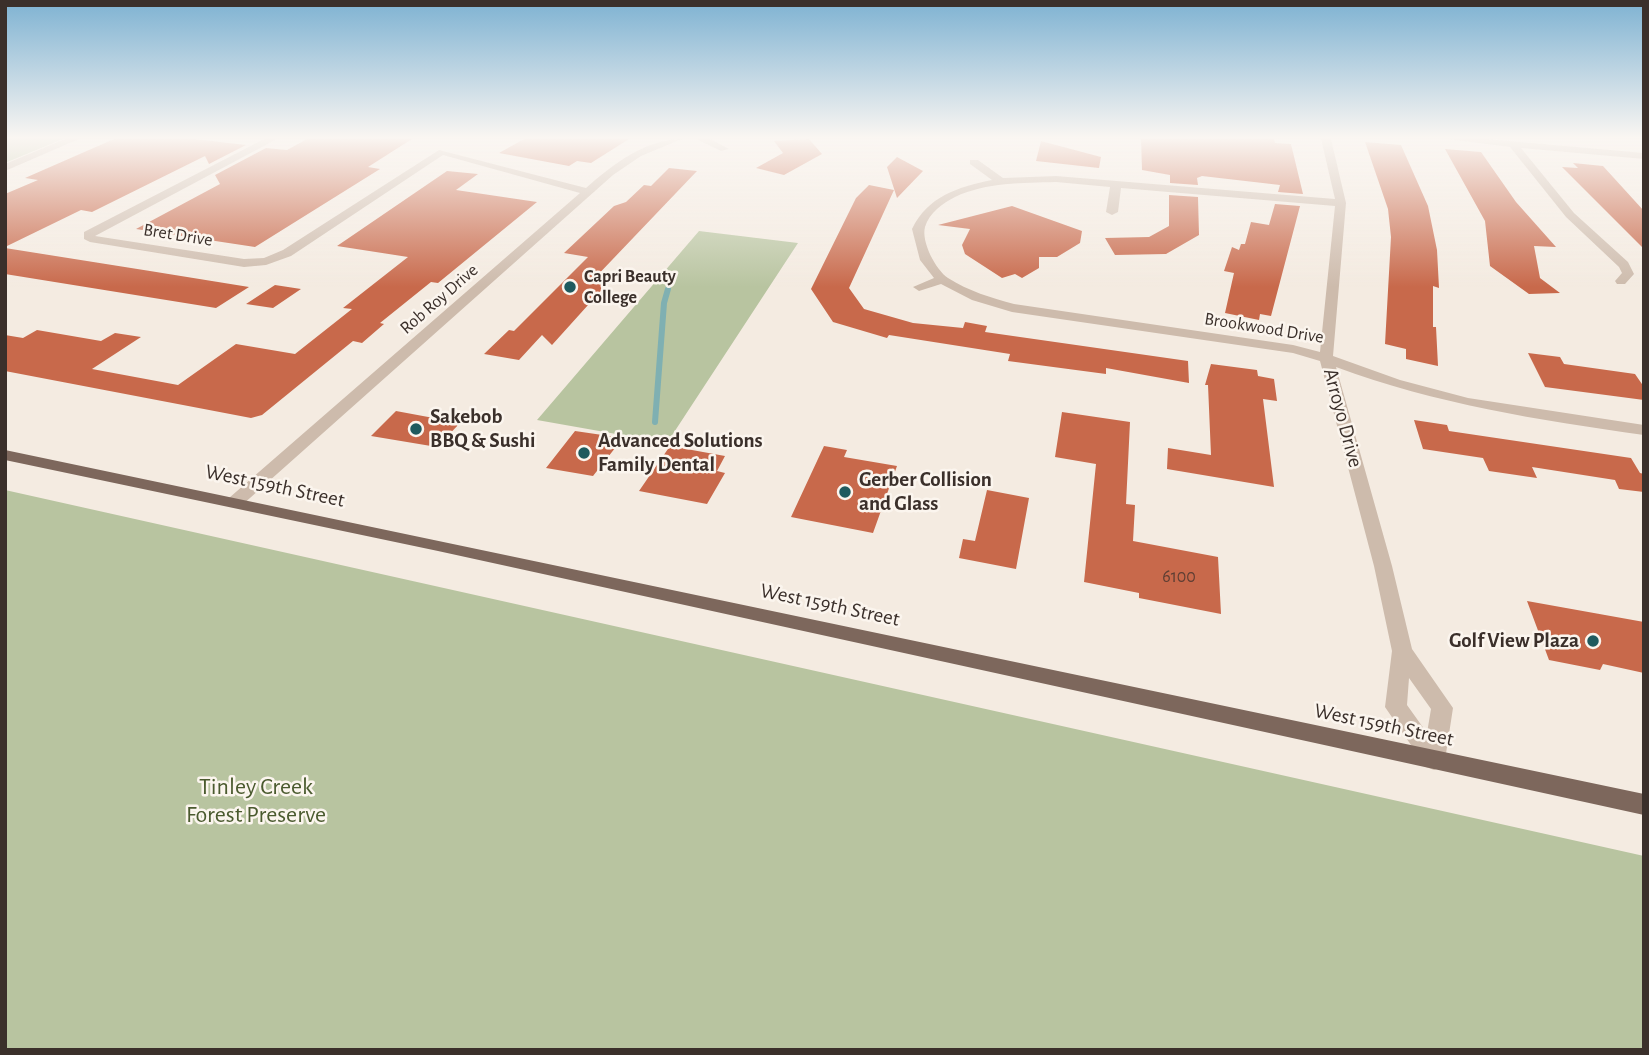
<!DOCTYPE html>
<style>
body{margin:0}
#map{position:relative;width:1649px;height:1055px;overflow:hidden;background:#f4ebe1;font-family:"Alegreya Sans",sans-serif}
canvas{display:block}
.frame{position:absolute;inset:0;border:7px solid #3b302b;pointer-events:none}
</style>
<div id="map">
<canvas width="1649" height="1055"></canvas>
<div class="frame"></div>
</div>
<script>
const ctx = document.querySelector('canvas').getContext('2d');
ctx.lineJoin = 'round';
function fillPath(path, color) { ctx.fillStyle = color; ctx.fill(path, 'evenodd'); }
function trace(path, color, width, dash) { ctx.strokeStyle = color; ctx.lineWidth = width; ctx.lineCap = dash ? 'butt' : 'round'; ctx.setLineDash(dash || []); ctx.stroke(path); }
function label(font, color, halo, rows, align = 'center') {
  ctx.font = font + ' "Alegreya Sans",sans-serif'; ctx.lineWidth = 5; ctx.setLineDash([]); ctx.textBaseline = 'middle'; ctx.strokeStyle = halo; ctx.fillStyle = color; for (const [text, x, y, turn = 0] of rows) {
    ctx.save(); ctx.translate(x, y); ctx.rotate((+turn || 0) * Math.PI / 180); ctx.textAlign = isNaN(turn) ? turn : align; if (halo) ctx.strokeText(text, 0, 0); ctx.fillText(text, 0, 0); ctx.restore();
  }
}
const green = new Path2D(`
 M5,139H63L5,163Z
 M699,231L798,243L667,443L537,420Z
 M5,490L1644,856V1050H5Z`);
const stream = new Path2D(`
 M655,422L664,303L668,289`);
const building = new Path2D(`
 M114,139H195L246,145L209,164L205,156L92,212L81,210L5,247V194L38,180L25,178Z
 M307,139H412L368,167L380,169L255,247L136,229L220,184L215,175L266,148L287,150Z
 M524,139H629L591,163L577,161L569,166L499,153Z
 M809,139L822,154L784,175L756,168L783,153L774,141Z
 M1141,139H1274L1275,143L1291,144L1303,194L1278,192L1280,185L1202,176L1197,178L1198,185L1170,183V175L1142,170Z
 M1041,141L1101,157L1099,168L1036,161Z
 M1365,142L1401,145L1428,206L1437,250L1439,288L1433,286V327H1436L1438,366L1406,359V349L1385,344L1391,237L1388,209Z
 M1445,149L1481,152L1516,202L1556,247L1534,246L1540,278L1560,293L1529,294L1490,266L1485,221Z
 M897,157L923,171L897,198L887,167Z
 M1573,163L1603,166L1644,211V249L1562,167L1578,168Z
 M669,168L697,171L591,282L607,284L552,345L542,335L519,360L484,354L509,330L514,331L588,257L564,253L614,206L626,202L644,185L651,186Z
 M447,171L478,174L456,190L537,202L438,283L431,282L380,323L384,324L362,343L353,341L262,415L251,418L5,371V335L23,338L37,330L101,341L115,333L141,337L92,369L178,385L236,344L295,354L352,309L343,308L408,257L337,246Z
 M869,185L894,190L849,288L864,309L913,323L963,328L965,322L987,326L985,332L1188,361L1189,383L1106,368V374L1008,361L1010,354L889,335L887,338L833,322L811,289L856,198Z
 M1169,195L1198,197L1199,235L1166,254L1115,255L1105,238L1149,237L1169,226Z
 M1275,204L1300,206L1271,316L1260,314L1259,320L1225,313L1234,273L1224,271L1232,247L1239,250L1241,244H1245L1251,222L1269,225Z
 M1012,206L1082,231L1080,243L1057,257H1039V268L1022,278L1015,274L1002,278L965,254L962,245L970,229L938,225Z
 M5,248L150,271L249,287L216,308L5,274Z
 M275,285L301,289L273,308L246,304Z
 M1528,353L1560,357L1564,364L1635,374L1644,387V400L1545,387Z
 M1211,364L1257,370L1258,376L1274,379L1277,401L1263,399L1274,487L1167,469L1168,448L1211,455L1208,385H1205Z
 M396,411L439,419L461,422L437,447L371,436Z
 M1062,412L1130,422L1126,504L1135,505L1133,541L1218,557L1221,614L1139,598V593L1084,582L1096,464L1055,457Z
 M1414,420L1447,425L1449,431L1631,458L1640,473L1644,474V492L1619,489L1615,480L1532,467L1537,478L1489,471L1483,458L1423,449Z
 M575,431L623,438L593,476L546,468Z
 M670,446L725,456L717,471L725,473L707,504L639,491Z
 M824,446L847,450L844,457L897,466L873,533L791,517Z
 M987,490L1029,498L1016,569L959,558L963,539L975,541Z
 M1527,601L1644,622V673L1603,664L1600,670L1549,660Z`);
const minor = new Path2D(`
 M264,139H277L95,236L244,259L264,258L283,250L439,150L586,188C612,165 645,139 682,139L641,156L613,175L241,506L235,508L227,502L229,498L580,193L443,155L291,256L266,265L244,267L90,242L84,239V232Z
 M696,139H710L729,149L721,151Z
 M1321,139H1331L1346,203L1333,356L1400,380L1468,398L1644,425V435C1538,420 1436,404 1336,367L1392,566L1412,649L1453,708L1445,760L1442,767L1434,770L1426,767L1385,707L1392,651L1374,566L1320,361L1293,353L1012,312L972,300L941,284L919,291L913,287L934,278L920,260L912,229C928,196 958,187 992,180L970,164V160H978L1003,178L1056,176L1335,199ZM1056,182L1110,187L1106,212L1112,215L1118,212L1121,188L1335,206L1320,352L1293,345L1014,304C992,298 968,291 948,278C936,270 921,242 925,227C929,213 943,203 955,197C987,182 1022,183 1056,182ZM1409,678L1431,709L1427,733L1407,705Z
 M1447,139H1487L1644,153V159L1521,148L1574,213L1628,262L1634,274L1625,284H1617L1615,281L1622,273L1619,267L1566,217L1510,147Z`);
const tertiary = new Path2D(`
 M65,139H79L5,171V164Z`);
const primary = new Path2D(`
 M5,450L1644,794V815L438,551L5,460Z`);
const markers = [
 [570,287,7,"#1f5a5e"],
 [416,429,7,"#1f5a5e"],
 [584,453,7,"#1f5a5e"],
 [845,492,7,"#1f5a5e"],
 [1593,641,7,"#1f5a5e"]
];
const farStreetnames = [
 ["Bret Drive",178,235,9],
 ["Rob Roy Drive",439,299,-41],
 ["Brookwood Drive",1264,328,9]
];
const farPoinames = [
 ["Capri Beauty",584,277],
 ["College",584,298]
];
const numberNames = [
 ["6100",1179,577]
];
const poiNames = [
 ["Sakebob",430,417],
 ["BBQ & Sushi",430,441],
 ["Advanced Solutions",598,441],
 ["Family Dental",598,465],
 ["Gerber Collision",859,480],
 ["and Glass",859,504],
 ["Golf View Plaza",1579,641,"right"]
];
const streetNames = [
 ["Arroyo Drive",1343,418,75],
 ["West 159th Street",275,486,12],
 ["West 159th Street",830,605,12],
 ["West 159th Street",1384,725,12]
];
const nearParknames = [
 ["Tinley Creek",256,787],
 ["Forest Preserve",256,815]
];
fillPath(green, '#b8c4a0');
trace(stream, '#7fb0b2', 6);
fillPath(building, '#c8694b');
fillPath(minor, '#cdbbac');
fillPath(tertiary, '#cdbbac');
fillPath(primary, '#7d675c');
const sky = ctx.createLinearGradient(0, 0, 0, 287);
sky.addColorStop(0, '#7eb2d2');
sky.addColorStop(0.48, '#faf6f2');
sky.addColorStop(1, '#faf6f200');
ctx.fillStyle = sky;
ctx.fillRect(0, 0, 1649, 287);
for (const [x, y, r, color] of markers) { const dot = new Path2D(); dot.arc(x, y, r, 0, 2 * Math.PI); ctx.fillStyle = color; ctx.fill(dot); trace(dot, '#fbf5ee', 2.5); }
label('18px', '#3b302b', '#fbf5ee', farStreetnames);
label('bold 18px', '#3b302b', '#fbf5ee', farPoinames, 'left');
label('18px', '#5e3e33', null, numberNames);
label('bold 21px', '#3b302b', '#fbf5ee', poiNames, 'left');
label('21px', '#3b302b', '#fbf5ee', streetNames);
label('24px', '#4a5a2e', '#fbf5ee', nearParknames);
</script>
